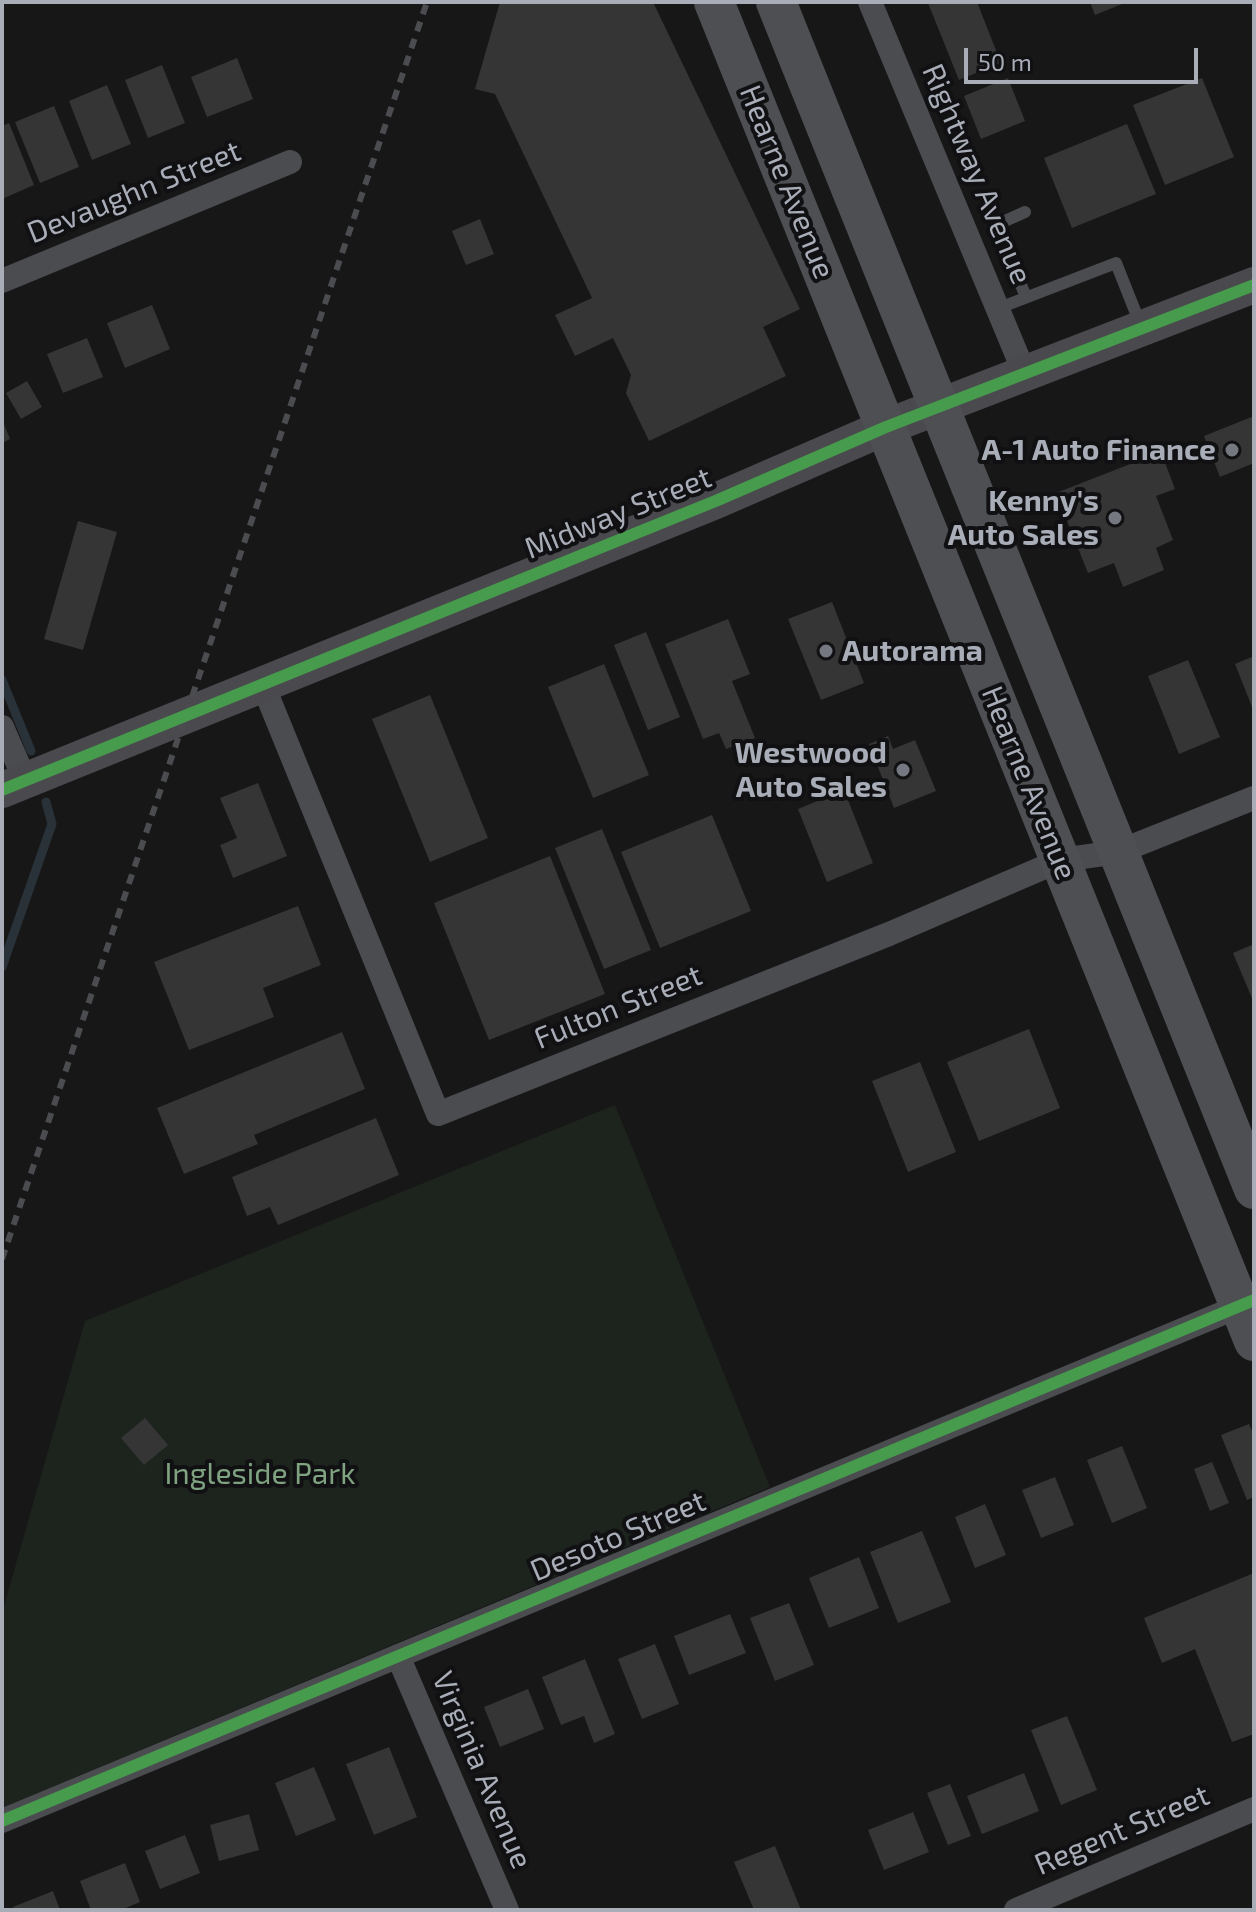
<!DOCTYPE html>
<style>
body{margin:0}
#map{position:relative;width:1256px;height:1912px;overflow:hidden;background:#171717;font-family:"Exo 2",sans-serif}
canvas{display:block}
.frame{position:absolute;inset:0;border:4px solid #a8adb8;pointer-events:none}
.scale{position:absolute;left:964px;top:48px;width:234px;height:36px;box-sizing:border-box;border:4px solid #a8adb8;border-top:0;padding-left:10px;font-size:24px;line-height:28px;white-space:nowrap;color:#a8adb8;-webkit-text-stroke:6px #111113;paint-order:stroke}
</style>
<div id="map">
<canvas width="1256" height="1912"></canvas>
<div class="frame"></div>
<div class="scale">50 m</div>
</div>
<script>
const ctx = document.querySelector('canvas').getContext('2d');
ctx.lineJoin = 'round';
function fillPath(path, color) { ctx.fillStyle = color; ctx.fill(path, 'evenodd'); }
function trace(path, color, width, dash) { ctx.strokeStyle = color; ctx.lineWidth = width; ctx.lineCap = dash ? 'butt' : 'round'; ctx.setLineDash(dash || []); ctx.stroke(path); }
function label(font, color, halo, rows, align = 'center') {
  ctx.font = font + ' "Exo 2",sans-serif'; ctx.lineWidth = 8; ctx.setLineDash([]); ctx.textBaseline = 'middle'; ctx.strokeStyle = halo; ctx.fillStyle = color; for (const [text, x, y, turn = 0] of rows) {
    ctx.save(); ctx.translate(x, y); ctx.rotate((+turn || 0) * Math.PI / 180); ctx.textAlign = isNaN(turn) ? turn : align; if (halo) ctx.strokeText(text, 0, 0); ctx.fillText(text, 0, 0); ctx.restore();
  }
}
const green = new Path2D(`
 M615,1105L770,1487L2,1808V1613L85,1321Z`);
const stream = new Path2D(`
 M2,680L31,751
 M2,967L52,824L46,802`);
const building = new Path2D(`
 M500,2H653L800,309L763,327L786,376L649,441L626,393L631,375L613,338L575,356L555,315L592,298L495,94L475,89Z
 M977,2L1001,63L959,80L928,3Z
 M1090,2H1127L1095,15Z
 M237,58L253,99L207,117L191,77Z
 M162,65L185,123L148,138L125,80Z
 M1008,78L1025,121L981,139L964,96Z
 M1202,78L1234,157L1165,185L1133,105Z
 M107,85L131,144L92,160L69,101Z
 M54,106L79,167L40,183L15,122Z
 M9,123L34,185L2,199V126Z
 M1127,124L1156,194L1072,228L1044,158Z
 M480,219L494,254L466,265L452,231Z
 M152,305L170,349L125,368L107,323Z
 M87,338L103,377L63,393L47,354Z
 M27,381L42,407L21,419L6,393Z
 M1254,416V463L1220,477L1204,436Z
 M2,419L10,439L2,443Z
 M1161,452L1175,489L1156,496L1173,540L1156,548L1164,570L1123,587L1114,563L1088,573L1056,493Z
 M78,521L117,532L83,650L44,639Z
 M832,602L864,683L821,700L788,619Z
 M728,619L750,674L732,681L755,738L726,749L719,733L703,739L665,644Z
 M646,632L680,717L648,730L614,645Z
 M1254,656V712L1235,664Z
 M1188,660L1220,737L1179,754L1148,676Z
 M604,664L649,775L593,798L548,687Z
 M430,695L488,838L430,862L372,719Z
 M888,736L893,749L915,740L936,791L894,808L869,744Z
 M258,783L287,856L233,878L220,845L237,838L220,798Z
 M844,790L873,863L827,882L798,809Z
 M712,815L751,911L660,948L621,852Z
 M602,829L651,950L604,969L555,848Z
 M550,856L605,994L489,1040L434,903Z
 M298,906L321,965L263,988L274,1017L189,1050L154,962Z
 M1254,944V1003L1233,953Z
 M1029,1029L1060,1108L979,1141L947,1062Z
 M342,1032L365,1089L254,1135L258,1144L184,1174L157,1108Z
 M920,1062L956,1152L908,1172L872,1081Z
 M376,1118L399,1175L278,1225L270,1207L247,1216L232,1177Z
 M145,1418L168,1445L144,1465L121,1438Z
 M1249,1424L1254,1435V1497L1247,1500L1221,1435Z
 M1122,1446L1147,1508L1112,1523L1087,1460Z
 M1212,1462L1229,1503L1210,1511L1194,1469Z
 M1055,1477L1074,1525L1041,1538L1022,1490Z
 M985,1504L1006,1555L975,1568L955,1517Z
 M922,1531L951,1602L898,1623L870,1552Z
 M859,1557L879,1608L829,1628L809,1578Z
 M1254,1573V1734L1232,1742L1195,1649L1162,1663L1144,1618Z
 M789,1603L814,1665L775,1681L750,1618Z
 M730,1614L746,1653L689,1675L674,1636Z
 M655,1644L679,1704L642,1719L618,1659Z
 M585,1659L615,1734L594,1743L584,1716L561,1725L542,1677Z
 M528,1689L544,1729L500,1747L484,1707Z
 M1067,1716L1097,1790L1061,1805L1031,1730Z
 M389,1747L417,1817L374,1835L346,1764Z
 M314,1767L336,1820L296,1836L275,1783Z
 M1024,1773L1039,1811L982,1834L967,1796Z
 M950,1784L971,1836L948,1845L927,1793Z
 M913,1812L929,1852L884,1870L868,1830Z
 M249,1814L259,1850L219,1861L210,1825Z
 M185,1835L200,1873L160,1889L145,1851Z
 M775,1846L801,1910H754L734,1862Z
 M125,1863L140,1902L121,1910H91L80,1881Z
 M53,1891L60,1910H15L13,1907Z`);
const lane = new Path2D(`
 M1025,212L996,225L1026,297
 M999,308L1116,263L1141,326`);
const street = new Path2D(`
 M870,2L1024,372
 M2,281L290,162
 M263,685L438,1114L889,934L1061,860L1118,852L1254,798
 M2,727L25,780
 M398,1656L507,1910
 M2,1821L1252,1301
 M1016,1910L1254,1809`);
const secondary = new Path2D(`
 M2,790L718,500L886,427L1254,285`);
const primary = new Path2D(`
 M714,2L1254,1341
 M776,2L1254,1189`);
const rail = new Path2D(`
 M2,1259L427,2`);
const cycleway = new Path2D(`
 M2,790L718,500L886,427L1254,285
 M2,1821L1254,1300`);
const markers = [
 [1232,450,8,"#757880"],
 [1115,518,8,"#757880"],
 [826,651,8,"#757880"],
 [903,770,8,"#757880"]
];
const streetNames = [
 ["Rightway Avenue",977,174,67],
 ["Hearne Avenue",787,182,68],
 ["Devaughn Street",134,192,-22],
 ["Midway Street",618,513,-22],
 ["Hearne Avenue",1029,783,68],
 ["Fulton Street",618,1007,-22],
 ["Desoto Street",618,1536,-23],
 ["Virginia Avenue",482,1770,67],
 ["Regent Street",1122,1830,-23]
];
const poiNames = [
 ["A-1 Auto Finance",1216,450],
 ["Kenny's",1099,501],
 ["Auto Sales",1099,535],
 ["Autorama",842,651,"left"],
 ["Westwood",887,753],
 ["Auto Sales",887,787]
];
const parkNames = [
 ["Ingleside Park",260,1474]
];
fillPath(green, '#1d241e');
trace(stream, '#2a3239', 9);
fillPath(building, '#353536');
trace(lane, '#4b4c50', 12);
trace(street, '#4b4c50', 24);
trace(secondary, '#4a4a4e', 36);
trace(primary, '#4d4f52', 40);
trace(rail, '#4b4c4f', 6, [10, 8]);
trace(cycleway, '#469c4c', 12);
for (const [x, y, r, color] of markers) { const dot = new Path2D(); dot.arc(x, y, r, 0, 2 * Math.PI); ctx.fillStyle = color; ctx.fill(dot); trace(dot, '#111113', 3); }
label('30px', '#a8adb8', '#111113', streetNames);
label('bold 30px', '#a8adb8', '#111113', poiNames, 'right');
label('30px', '#7fa381', '#111113', parkNames);
</script>
